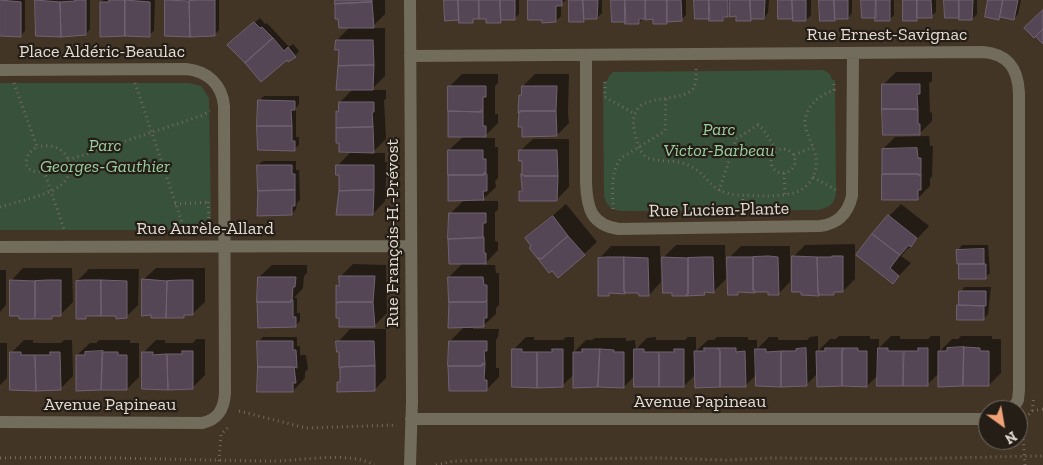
<!DOCTYPE html>
<meta charset="utf-8">
<style>
body{margin:0}
#map{position:relative;width:1043px;height:465px;overflow:hidden;background:#423526;font-family:"Zilla Slab",serif}
canvas{display:block}
.north{position:absolute;left:978px;top:400px;width:50px;height:50px;box-sizing:border-box;background:#241e17;border:1px solid #706a62;border-radius:50%;rotate:148deg;font-size:14px;font-weight:700;line-height:20px;text-align:center;color:#e3dbd2}
.north::after{content:'';display:block;margin:auto;width:18px;height:22px;background:#efa377;clip-path:polygon(50% 0,100% 100%,50% 72%,0 100%)}
</style>
<div id="map">
<canvas width="1043" height="465"></canvas>
<div class="north">N</div>
</div>
<script>
const ctx = document.querySelector('canvas').getContext('2d');
ctx.lineJoin = 'round';
function fillPath(path, color) { ctx.fillStyle = color; ctx.fill(path, 'evenodd'); }
function trace(path, color, width, dash) { ctx.strokeStyle = color; ctx.lineWidth = width; ctx.lineCap = dash ? 'butt' : 'round'; ctx.setLineDash(dash || []); ctx.stroke(path); }
function label(font, color, halo, rows, align = 'center') {
  ctx.font = font + ' "Zilla Slab",serif'; ctx.lineWidth = 4.5; ctx.setLineDash([]); ctx.textBaseline = 'middle'; ctx.strokeStyle = halo; ctx.fillStyle = color; for (const [text, x, y, turn = 0] of rows) {
    ctx.save(); ctx.translate(x, y); ctx.rotate((+turn || 0) * Math.PI / 180); ctx.textAlign = isNaN(turn) ? turn : align; if (halo) ctx.strokeText(text, 0, 0); ctx.fillText(text, 0, 0); ctx.restore();
  }
}
const green = new Path2D(`
 M823,70L830,74L832,80H835L836,193C835,204 828,208 818,210L621,211C612,210 605,205 604,195L603,82L607,81L609,76L613,72Z
 M0,83H189L201,86L209,98L211,219H207C205,226 202,228 196,230H0Z`);
const shadow = new Path2D(`
 M0,0H25V31L20,36L0,35Z
 M36,0H90V29L86,34L37,35Z
 M103,0H155L154,31L149,35L101,2Z
 M166,0H219V30L215,34L166,35Z
 M336,0H385V14L371,28H385V76L371,90H386V99L384,100L386,139L372,153H385V162H387L385,201L373,214L340,174L338,165L352,151L337,112L339,110L340,102L353,89L337,40L351,26Z
 M445,0H519V14L514,19L487,21V17L476,18L472,21Z
 M529,0H566L561,4V16L556,21Z
 M570,0H602V13L597,18H586L584,21Z
 M613,0H686V15L681,20H669L666,23L647,15L639,23Z
 M695,0H769L768,13L764,18L753,17L750,20L731,12L722,20L696,18Z
 M779,0H811V15L806,20Z
 M821,0H852V13L848,18L821,20Z
 M863,0H894V15L889,20Z
 M904,0H936V12L931,16L920,17L917,19Z
 M946,0H977V14L972,19Z
 M990,0H1021L1018,14L1014,19L1001,16L999,18Z
 M260,18L265,24L267,23L289,47L293,44L299,51L295,56L287,58L234,40Z
 M896,72H932V81L929,83L930,113L932,112V121L920,133L884,84Z
 M462,74H498V83L495,86V114H498V123L483,138H495V147H498V178L495,181L496,187L481,201H498V210L495,212V241L498,242V250L484,265H495L496,273H499V305L496,308V314L483,326H473V329H499L498,337L496,340V368H499V377L486,390L450,341L465,326L449,277L463,263H450V214L465,199L449,150L464,136L449,87Z
 M535,74H569L568,113L569,123L557,135H523L520,96L523,93V86Z
 M264,96H299V104L296,108V137H299V145L294,149L259,101Z
 M929,136L930,146H933L932,176L930,179V186L918,198L883,149L895,137Z
 M533,139H569V187L556,200L520,191L523,188V159L520,151Z
 M263,161H296V170H299L300,200L297,203L296,209L292,214L258,165Z
 M566,204L597,242L584,254L533,246L527,238Z
 M901,204L929,226L901,256L911,263L893,282L858,254L889,216Z
 M855,244V279L843,291H836L833,294L793,257L805,245Z
 M676,245H725L726,279L713,292L707,291L704,294L663,258Z
 M962,245H988L990,273L985,277L960,278L958,250Z
 M611,246H660L661,282L649,295L640,292H611L608,295L599,259Z
 M741,246H790V282L778,294L769,291H741L738,294L729,258Z
 M353,264L386,265L387,313L374,326L337,286L340,283V277Z
 M272,265H307V273L304,276L303,288L294,298H297V313H300V321L295,326L259,277Z
 M23,268H72L73,302L60,315H54L51,318L11,281Z
 M156,268H205V302L192,314H186L183,317L143,280Z
 M89,269H139L138,305L126,317L118,314H89L86,318L77,281Z
 M0,270H6V305L0,312Z
 M965,287H991L988,314L984,319H958L960,292Z
 M350,329H386V378L374,390L338,382L341,379L340,350L338,342Z
 M818,336V351L830,339H836L839,336H870V339H879V348L891,336H900V339H928L931,336H940V351L952,339H958L961,336H992V339H1001V373L989,385L940,372L928,384L879,374L867,386L818,373L806,385L757,374L745,386L696,374L684,386L635,375L624,387L574,374L562,386L513,350L526,337H534V340H563L566,337H574V352L586,340H592L595,338H626V341L635,340L636,349L647,338L656,337V340H685L688,337H696V351L708,340H714L717,337H748V340H757V349L769,337H778V340H807L810,337Z
 M263,337H297V346H300V355H306L308,369L305,372V378L293,391L258,342Z
 M196,339H205V375L192,388L144,352L156,340H165V343H193Z
 M24,340H33V343H61L64,340H72L73,376L61,388L11,353Z
 M99,340H130V343H139V377L127,389L77,355L90,343H96Z
 M0,343H7V378L0,385Z`);
const building = new Path2D(`
 M0,0L21,2V37L0,36Z
 M35,0L60,2L61,37L36,36Z
 M75,0H86V35L61,37L60,2L75,1Z
 M109,0H125V36L100,37V2H109Z
 M125,0L150,2V37L125,36Z
 M165,0L189,1L190,37L165,36Z
 M205,0H215V36L190,37L189,1Z
 M335,0H372V2L335,4Z
 M444,0H458L459,20L445,21Z
 M458,0H479V19H473V23H459Z
 M479,0H500L501,23H486V19H479Z
 M500,0H515V20H501Z
 M528,0H562V6H556V22L542,23V20H528Z
 M569,0H583L584,22H569Z
 M583,0H598L597,19H584Z
 M611,0H625L626,22H612Z
 M625,0H645V19H639V24H625Z
 M646,0H667V24H653V19L646,20Z
 M667,0H681L682,21L667,22Z
 M694,0H709L710,19H695Z
 M709,0H728V17H723V21H709Z
 M730,0H750L751,21H736V16L730,17Z
 M750,0H765L764,19H751Z
 M778,0H792L793,19H778Z
 M792,0H806V21H793Z
 M819,0H834L835,21H820Z
 M834,0H848V19H835Z
 M861,0H876V18H862Z
 M876,0H890V21H875Z
 M903,0H917V21H903Z
 M917,0H931L932,18H917Z
 M944,0H959V18H945Z
 M959,0H973L972,20H959Z
 M988,0H1003L999,20L985,17Z
 M1003,0H1018L1014,20L1000,17Z
 M372,2L374,28H339L338,19H335V4Z
 M1043,10V29L1034,38L1024,28Z
 M254,22L260,28L262,27L273,38L245,63L227,45Z
 M1043,29V44L1036,37Z
 M273,38L284,51L288,47L296,57L288,62L287,60L261,82L245,63Z
 M336,40H373L374,65L338,66L339,50H335Z
 M356,65H374L373,90H336L338,66Z
 M882,84H920V94H917L918,111L916,109H882Z
 M448,86H486V97H483V110L481,112L448,111Z
 M522,86H557L556,111H520V113H518L519,95H521Z
 M258,100L295,101V110H291L292,126H257Z
 M339,102H374V112H372L373,127L336,128V111L338,112Z
 M882,109H916L918,111V124H920V135H883Z
 M481,110H483V126H486V137H448V111L481,112Z
 M520,111H556L557,136L522,137V127H518L519,113Z
 M257,126H292V141H295V151L258,150Z
 M373,127L374,153L339,152V143H336V128Z
 M917,148L918,158H921V175L919,176V174H882V149Z
 M448,150H483V159H486V173H484V175H448Z
 M519,150H557L558,176H524L522,174V161H519Z
 M257,165H292V174H295V190L258,191Z
 M336,165H374V190L339,191V175H336Z
 M484,173L487,174V191H483L484,200L448,201V175H484Z
 M521,174L524,176H558L557,201H519V191H522Z
 M882,174H919V176L921,175V190H918V200H882Z
 M295,190V206H292V215L257,216L258,191Z
 M357,190H374L373,215H336L339,191Z
 M449,213H486V223H483V237L448,239Z
 M888,215L917,238L911,247L909,245L900,255L872,234Z
 M553,216L568,236L541,259L540,258L538,259L529,248L531,246L525,238Z
 M872,234L900,255L890,268L899,276L893,284L856,255Z
 M568,236L585,255L558,278L552,271L549,273L538,259L540,258L541,259Z
 M482,237H484V253H486V264H449L448,239L482,238Z
 M984,249V264H957L956,250Z
 M769,256L778,257L779,295H768V292H754L753,290V257Z
 M792,256L817,257L818,293H819V296L801,295V292H792Z
 M832,256H843V292H834V295H819L818,293L817,257H832Z
 M607,257H624V291H625V294L609,293V296H598V258Z
 M624,257L648,258L649,296H639L638,293H625L624,291Z
 M662,257L688,258V294H687L686,296H672V293H663Z
 M703,257H713L714,293L704,292L705,295L686,296L687,294H688V258Z
 M727,257H753V290H755V293L738,292V295H728Z
 M959,264H986V279H959Z
 M339,276H375L373,302H338V303H336V285L339,286Z
 M258,277H296L295,287H293L292,300L291,302H257Z
 M448,277H483L484,285H487V301L485,302H449Z
 M142,279L167,281L166,318H151V315L142,316Z
 M10,280L35,281V317L33,319H19V316H10Z
 M50,280H61V316H52V319H33L35,317V281Z
 M85,280H101V314L100,316H86V319H76V281Z
 M101,280L127,281V318L116,319V316H100L101,314Z
 M182,280H193V315H184V318H166L167,281Z
 M959,291H986V306L959,305Z
 M291,300H293V317H296V327L258,328L257,302H291Z
 M485,301H487V318H484V327L448,328L449,302H485Z
 M338,302H373L375,327H339V318H336V303Z
 M957,305L984,306V320H957Z
 M257,341H293V350H296L297,368L294,367H258Z
 M336,341H374L375,366L341,367V368H339V352H337Z
 M449,341H487V351H484L485,364H482V366H448Z
 M964,347L980,348V351H989V386H963Z
 M964,347L963,386L938,387V351H947V348Z
 M704,348H718L720,351V387L695,388L694,351H704Z
 M718,348H736V352L745,351L746,387H720V351Z
 M806,348L807,386L781,387V353L782,351H796V349Z
 M825,348H843V350H842V386L817,387L816,351H825Z
 M843,348H858V351H867V387L842,386V350H843Z
 M878,348H888V351H904L903,386H877Z
 M918,348H928V386H903V353L904,351H918Z
 M512,349H522V352H536L537,354V388L512,387Z
 M552,349H563V387L537,388V354L536,352H552Z
 M582,349H600L598,387L573,388V352H582Z
 M600,349L614,350V352H624V388L598,387Z
 M634,349H644V352H657L659,354V387H634Z
 M674,349H684V387H659V354L657,352H674Z
 M755,349H766V352L782,351L781,353V387L756,386Z
 M103,351L101,390L76,391V355H85V352Z
 M182,351H193V389L168,390L167,356L166,354H182Z
 M10,352H21V355H34L35,357L36,391L10,390Z
 M50,352H60L61,390L36,391L35,357H34V355H50Z
 M103,352H118V355H127V390H101L102,353Z
 M142,352H153V355L166,354L167,356L168,390L142,389Z
 M482,364H485L484,380H487V391H449L448,366H482Z
 M375,366V391L337,392V382H340V368L341,367Z
 M258,367H294L296,383H293V392H257Z`);
const path = new Path2D(`
 M696,69C696,76 697,86 691,91C674,104 628,90 634,129C636,139 638,150 646,157C659,163 674,159 688,165C708,173 707,191 736,195C754,195 776,198 794,193C811,188 820,170 815,153C812,143 806,133 805,123C805,106 820,95 834,90V80
 M605,82V97L635,114
 M14,83L37,147C20,156 24,176 44,171L65,232
 M135,83L185,231
 M771 161a12 12 0 1 1 24 0a12 12 0 1 1-24 0Z
 M794,155L813,147
 M68,160L201,116L210,111
 M784,173L785,194
 M813,177L836,190
 M719,191L736,139L758,125L763,129L777,151
 M208,202L209,220
 M175,204L210,202
 M0,207C16,202 48,195 60,186C82,168 64,139 37,147
 M613,209C613,192 610,172 621,158L665,131L666,97
 M742,210L743,195
 M239,411L306,428L397,425
 M1032,411L1034,396
 M1020,420L1022,422L1025,465
 M1022,422L1032,411L1043,409
 M0,458C90,456 179,460 269,461C297,462 350,450 374,465
 M219,461L221,434L230,426
 M436,465L454,461L488,460L660,458L726,460L771,458L897,459L1043,456`);
const minor = new Path2D(`
 M410,0L412,402L410,465
 M586,55V183C587,208 591,225 619,229L820,226C838,224 848,213 852,196L853,53
 M410,56L983,52C1008,54 1018,68 1019,93V390L1018,400L1012,410
 M0,70L186,69C207,71 222,84 224,106L225,393C224,409 218,420 202,423L0,422
 M0,247L411,246
 M411,419H988`);
const streetNames = [
 ["Rue Ernest-Savignac",887,35],
 ["Place Aldéric-Beaulac",102,52],
 ["Rue Lucien-Plante",719,210,-1],
 ["Rue Aurèle-Allard",205,229],
 ["Rue François-H.-Prévost",393,233,-90],
 ["Avenue Papineau",700,402],
 ["Avenue Papineau",110,405]
];
const parkNames = [
 ["Parc",719,130],
 ["Victor-Barbeau",719,151],
 ["Parc",105,146],
 ["Georges-Gauthier",105,167]
];
fillPath(green, '#38513b');
fillPath(shadow, '#0007');
fillPath(building, '#544655');
trace(building, '#716271', 1);
trace(path, '#766a5d', 3, [1, 4]);
trace(minor, '#726c5c', 12);
label('18px', '#e3dbd2', '#241e17', streetNames);
label('italic 18px', '#99ce9f', '#241e17', parkNames);
</script>
